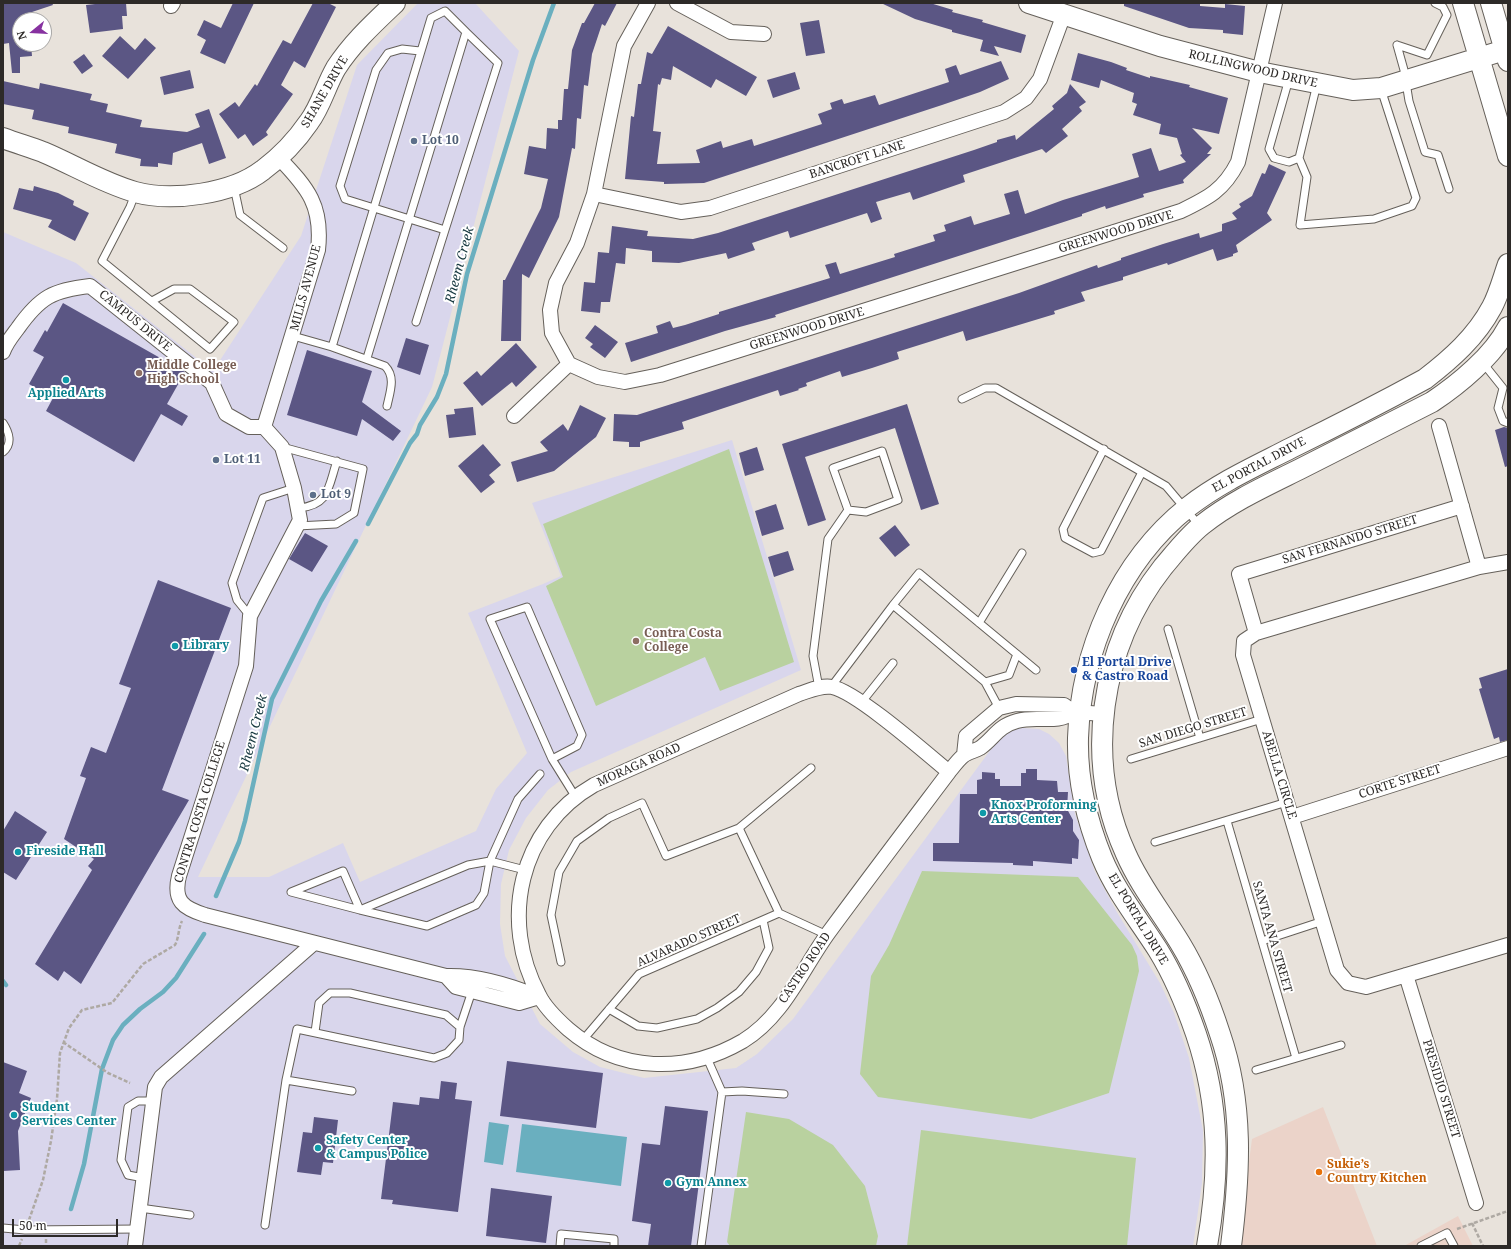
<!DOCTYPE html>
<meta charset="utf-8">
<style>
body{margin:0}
#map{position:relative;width:1511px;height:1249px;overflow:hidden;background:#e8e2db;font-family:"Noto Serif",serif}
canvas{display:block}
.frame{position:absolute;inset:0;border:4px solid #2d2a28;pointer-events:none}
.north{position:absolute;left:12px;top:12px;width:40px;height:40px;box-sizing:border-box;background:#fff;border:1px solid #abaaa9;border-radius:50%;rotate:252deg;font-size:11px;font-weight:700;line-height:16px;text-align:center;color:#2d2a28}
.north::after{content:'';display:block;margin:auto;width:14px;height:18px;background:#8732a0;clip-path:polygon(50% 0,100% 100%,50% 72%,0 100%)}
.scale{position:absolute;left:12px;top:1219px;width:106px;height:18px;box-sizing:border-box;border:2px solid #2d2a28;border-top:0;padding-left:5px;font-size:12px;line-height:14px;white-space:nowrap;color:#2d2a28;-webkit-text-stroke:3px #fff;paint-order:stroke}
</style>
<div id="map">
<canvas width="1511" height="1249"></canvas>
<div class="frame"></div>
<div class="north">N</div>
<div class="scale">50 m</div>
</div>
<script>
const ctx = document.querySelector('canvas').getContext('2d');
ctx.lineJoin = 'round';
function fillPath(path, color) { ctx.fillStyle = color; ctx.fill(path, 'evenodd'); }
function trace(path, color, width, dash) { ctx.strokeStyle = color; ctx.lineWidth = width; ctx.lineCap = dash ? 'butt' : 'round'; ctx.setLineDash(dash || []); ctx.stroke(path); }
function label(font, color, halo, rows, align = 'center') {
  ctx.font = font + ' "Noto Serif",serif'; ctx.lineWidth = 4; ctx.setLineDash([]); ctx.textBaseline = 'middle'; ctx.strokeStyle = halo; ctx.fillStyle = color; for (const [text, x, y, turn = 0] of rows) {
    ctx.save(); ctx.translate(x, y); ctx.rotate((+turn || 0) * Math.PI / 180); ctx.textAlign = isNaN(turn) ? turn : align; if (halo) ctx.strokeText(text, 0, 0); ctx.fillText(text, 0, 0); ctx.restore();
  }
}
const commercial = new Path2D(`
 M1323,1107L1377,1246H1238L1252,1139Z
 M1458,1216L1473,1246H1404Z`);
const education = new Path2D(`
 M418,3H475L519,51L432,387L198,877H269L343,843L360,882L476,831L496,789L527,753L468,613L543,584L561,576L532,503L732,440L801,670L571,772L548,790L526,818L509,850L501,884L500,924L505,956L540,1024L573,1052L600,1067L644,1078L736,1068L757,1054L793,1019L997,741L1010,731L1022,728L1039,729L1049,734L1059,743L1066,756L1075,814L1095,872L1118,914L1160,983L1174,1013L1189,1058L1203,1131L1202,1183L1193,1246H3V232L76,263L213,371L301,236L357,65Z`);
const green = new Path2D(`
 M729,449L794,662L720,691L705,657L596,706L546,586L563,577L543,524Z
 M922,871L1078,877L1132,945L1137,956L1139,971L1109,1093L1031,1119L878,1097L860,1074L871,976L889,945Z
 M746,1112L789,1119L833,1145L865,1186L878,1236L876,1246H730L727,1242Z
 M921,1130L1136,1158L1127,1246H907Z`);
const water = new Path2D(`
 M489,1122L509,1125L503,1165L484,1162Z
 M522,1124L627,1137L621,1186L516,1172Z`);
const stream = new Path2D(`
 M368,524L410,443L417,434L420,425L437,397L446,374L467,274L533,60L554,3
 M216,896L239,842L245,821L272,699L321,601L356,541
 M3,981L6,985
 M71,1209L84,1164L102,1069L113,1040L123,1025L140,1009L163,992L176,978L204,934`);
const building = new Path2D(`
 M3,3H52L53,5L20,16V44H31L32,56L20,57V73H12L9,43L3,44Z
 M104,3H126L127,16H122L123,29L90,33L86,5Z
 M233,3H254L225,64L200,53L206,40L197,35L204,20L221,28Z
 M313,3H328L336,7L305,68L294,61L281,85L293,94L266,132L268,135L253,146L245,134L238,139L219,114L235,102L239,107L255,84L257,86L283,40L291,44Z
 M595,3H617L605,26L602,24L592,54L588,86L584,85L581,119L577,118L575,149L572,148L559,217L529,278L522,274L521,341H501L503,280H505L541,208L548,179L524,174L529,146L546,149L547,128L558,129V120H562L564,89H568L572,50L582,23H584Z
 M881,3H930L953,10L952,12L983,20L982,22L1026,35L1021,53L994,46L999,56L980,51L983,40L952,32V30L915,19Z
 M1124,3H1200V6L1225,8V4L1245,6L1243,35L1223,33V30L1189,28L1124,6Z
 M819,20L825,53L806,56L800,23Z
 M668,26L757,77L746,96L716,79L711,88L673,66L671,80L662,78L660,85L658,84L653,131L661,132L657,164L700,163L696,150L721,141L723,148L752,139L754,146L822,124L818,114L832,109L830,103L842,99L844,104L875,95L879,105L949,82L945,69L956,65L960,75L1001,61L1009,79L980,92L942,105L704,183L664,184V182L625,179L631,116L634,117L638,84H641L647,52L652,54Z
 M120,36L135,50L145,38L156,48L128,79L102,56Z
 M1078,53L1111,62L1127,68L1126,70L1150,78V76L1190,85L1189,87L1228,98L1219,134L1192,128L1212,148L1207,154H1211L1183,180L1184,183L1143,194L1144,197L1106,209L1105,206L1082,214V216L1030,233L775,315L776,317L725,331L631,362L625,343L658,333L656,326L670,321L673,328L685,325L719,314V312L830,278L825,265L836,262L840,274L895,257L894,254L935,241L933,235L946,231L944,225L971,216L974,225L1010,214L1004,194L1018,190L1025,214L1063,200L1139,177L1132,154L1151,148L1159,171L1186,162L1180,155L1182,154L1177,138L1159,134L1161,124L1133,115L1137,104L1132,102L1134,93L1101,80L1099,88L1071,80Z
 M84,54L93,66L82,74L73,62Z
 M190,70L194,88L164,95L160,77Z
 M795,72L800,89L773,98L767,80Z
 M3,81L39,89L40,83L92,94L90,100L108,104L106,112L142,120L140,127L187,132L200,127L195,114L209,109L226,158L209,164L202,143L173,153L172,165L158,163V167L140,166L141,159L115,153L117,144L68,133L69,127L32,119L34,110L3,104Z
 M1070,84L1086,102L1079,107L1082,111L1062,129L1068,136L1046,153L1042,149L969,173L963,175L965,182L913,200L910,192L876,202L882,219L871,223L867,213L790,238L788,231L752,243L755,250L728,259L726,253L679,263L652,262V251L626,248L625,264L616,263L610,302H601L600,313L581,311L584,282L595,283L598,252L609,253L612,226L648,231L647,236L693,239L718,233L974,150L997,142V140L1015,135L1016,140L1054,109L1052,106L1067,93Z
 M1269,164L1286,172L1267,213L1272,220L1236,245L1238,252L1233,254V256L1217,261L1213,249L1168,265L1167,263L1148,269L1123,277V280L1081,292L1085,301L1054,311L1055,314L966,341L963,331L932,341L897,352L899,359L872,368L842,377L840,371L806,383L807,386L798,389L799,390L780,396L778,390L682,422L684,429L640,442V447H629V442L613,441L614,414L637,415L1019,293L1097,265L1098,268L1121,260V258L1163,244L1199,233L1200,238L1222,231V224L1237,219L1232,213L1241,207L1239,204L1252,196L1262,173L1265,174Z
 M34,186L58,193L74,201L73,205L89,213L75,241L48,227L52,220L13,209L19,188L33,191Z
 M63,303L185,372L167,404L188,416L182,426L161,414L134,462L46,411L53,398L29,384L44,357L33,351L45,330L47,332Z
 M595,325L618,342L605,358L590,347L593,344L585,338Z
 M406,338L429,345L420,375L397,367Z
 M516,343L537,367L516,387L512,382L482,406L463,383L477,371L481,376Z
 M307,350L372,371L362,402L401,431L393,441L362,419L357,436L287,415Z
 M907,404L939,504L921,510L895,428L805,457L826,520L808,526L782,444Z
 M580,405L606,418L596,437L554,471L517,482L511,462L548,451L540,442L563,424L568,431Z
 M473,407L476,435L449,438L446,415L455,414L454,409Z
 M1504,427L1508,428V466L1505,467L1495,430Z
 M483,444L501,465L489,475L495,482L481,493L458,466Z
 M757,447L764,470L745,476L739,453Z
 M776,504L784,529L762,536L755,511Z
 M895,525L910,545L895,557L879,538Z
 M305,533L328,546L312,572L289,559Z
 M788,551L794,570L774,577L768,557Z
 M158,580L231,608L162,790L189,800L81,984L64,971L58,981L35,964L92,870L88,866L94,859L64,839L86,778L80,776L91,747L106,753L131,688L119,684Z
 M1508,669V740L1500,742L1499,737L1494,739L1479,689L1482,688L1479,678Z
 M1026,769H1037V780L1057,781L1058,792H1068L1067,809L1073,820V831L1079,840L1078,859L1072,858V864L1033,861V866L1013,865V863L933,861V843H959L960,794H977V780L982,779V772L995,773V779H1000V786H1021V773H1026Z
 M15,811L47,832L16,880L3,872V831Z
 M507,1061L603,1073L596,1128L500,1116Z
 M3,1062L27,1071L19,1093L31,1098L18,1131L20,1170L3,1171Z
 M441,1081L457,1083L455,1099L472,1101L458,1212L392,1204L393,1200L381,1199L393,1102L419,1105L420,1097L439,1099Z
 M665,1106L708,1111L691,1246H648L651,1224L632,1221L642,1143L660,1145Z
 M314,1117L338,1120L333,1163L323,1162L321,1175L297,1172L303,1132L312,1133Z
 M491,1188L552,1196L546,1243L486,1236Z`);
const path = new Path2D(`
 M63,1042L108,1073L130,1083
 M29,1220L43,1180L51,1141L57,1099L60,1053L69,1028L82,1010L112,1003L143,964L175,945C179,938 178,929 182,921
 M1472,1223L1483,1246
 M1457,1229L1508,1211
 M46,1239V1246
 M19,1246L22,1239`);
const lane = new Path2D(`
 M1397,45L1404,70L1409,101L1425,152L1438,155L1449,189
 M1397,45L1427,55L1447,15L1443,7L1435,3
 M1289,79L1269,149L1274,158L1289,162L1299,158L1317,84
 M1299,158L1307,177L1300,225L1374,219L1412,206L1416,198L1381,89
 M234,187L240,215L283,248
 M135,194L130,207L102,261L210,349L234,322L190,289H174L152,301
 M445,230L498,63L466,32
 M416,322L445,230L345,199L340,186L376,70L388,53L402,49L420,51
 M293,336L332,347L385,366C396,377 390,392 387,406
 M332,347L431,18L445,11L466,32L367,358
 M1483,363L1503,388L1498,408L1503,421L1508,423
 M962,399L985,388H996L1166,486L1199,525
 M3,423C9,432 13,444 3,452
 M282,447L363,469L354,513L336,524L297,526
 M1104,449L1063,529L1065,538L1093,553L1101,551L1142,472
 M299,508C330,505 328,487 337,461
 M250,616L237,600L232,583L263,498L294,488
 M979,623L1022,553
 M1168,629L1200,738
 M985,682L1009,675L1017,654
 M831,687L893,605
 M819,688L813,656L828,539L848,510L833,468L882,451L898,500L866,512L848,510
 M861,703L893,663
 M999,708L985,682L893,605L919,573L1036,670
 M552,759L577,746L582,735L527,607L490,619L552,759L575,796
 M1131,759L1262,719
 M1227,821L1296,1058
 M739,828L779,913
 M1155,842L1287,802
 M525,870L490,861L468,865L360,910L291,892L343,871L360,910L427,926L476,905L484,893L490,861L518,799L540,774
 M1262,941L1323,921
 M561,962L551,915L559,872L577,841L609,818L642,803L666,856L739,828L811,768
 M609,1009L638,1026L657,1028L697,1019L717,1008L739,992L756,972L769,948L763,920
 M315,1032L319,1003L330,993H350L446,1015L460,1027
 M582,1041L639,974L779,913L827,935
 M1256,1070L1341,1045
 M286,1080L352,1091
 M722,1092L742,1091L784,1094
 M144,1178L128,1175L121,1160L128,1107L138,1101H154
 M140,1208L190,1215
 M265,1225L286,1080L297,1029L434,1058L447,1053L459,1040L460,1027L472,991
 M3,1228L25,1230L138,1229
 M560,1246L561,1234L614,1239V1246
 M701,1246L722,1092L707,1058
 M1421,1246L1447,1233L1454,1246`);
const street = new Path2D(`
 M648,3L624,46L594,194L577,243L556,283L550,310L552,333L569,364L598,377L625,382L660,375L1181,211C1208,198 1224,190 1238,162L1275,3
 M677,3L731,32L764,34
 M171,6L173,3
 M594,194L681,212L710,208L1004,112L1026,98L1040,79L1064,14
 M3,352C6,343 12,336 18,328C40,297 53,290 90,286L212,383L226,414L249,427H264
 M514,416L569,364
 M1439,426L1479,567
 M264,427L282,447L294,488L300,520L250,616L246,666L179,876C173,901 183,908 205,915L446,976C478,975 510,985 539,997
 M264,427L318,250C323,206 308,188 279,158
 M1508,562L1479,567L1256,633L1244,641L1243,655L1337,970L1348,983L1366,987L1508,945
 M1256,633L1239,574L1462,506
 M964,755L966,736L999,708L1016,704L1064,705L1074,712L1104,714
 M949,772C926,753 857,692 832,687C821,685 809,691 799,694L594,785C519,828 499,921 539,995C545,1008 558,1020 568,1029C619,1073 686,1074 743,1041C784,1016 802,969 829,932C868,879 909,825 949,772C953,767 958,760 963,756C968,752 975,751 980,748C994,738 998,726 1017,721C1038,715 1056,725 1074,712
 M1292,817L1508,748
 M1406,975L1476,1203
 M446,976L456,987L519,1003L539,997
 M135,1246L155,1087L161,1077L314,943`);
const secondary = new Path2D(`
 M1029,3L1160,46L1259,72L1353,90L1381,88L1508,49
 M1463,3L1508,156
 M1491,3L1508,61
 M3,138C16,143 30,147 43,152C74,165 103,183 135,192C172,202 232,194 263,170C282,156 296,141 309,122C321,106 326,85 336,68C352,43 374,23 395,3
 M1207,1246C1220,1173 1220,1105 1196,1034C1186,1005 1174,976 1158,950C1139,920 1116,892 1102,858C1087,821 1077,779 1078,738C1081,651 1119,562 1188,507C1220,482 1256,466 1291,448C1336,426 1381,403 1425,379C1451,359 1476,337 1492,307C1499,294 1503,278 1508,264
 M1231,1246C1240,1174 1244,1104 1220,1034C1210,1003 1197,971 1180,943C1162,913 1140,886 1126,854C1083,760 1100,647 1163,567C1175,553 1187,537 1202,525C1232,501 1268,485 1302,468C1345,446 1389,424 1432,402C1459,384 1493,356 1508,327`);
const markers = [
 [414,141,4,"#5c6f8a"],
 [139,373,4,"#8d6e63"],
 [66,380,4,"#0f9aa8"],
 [216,460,4,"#5c6f8a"],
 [313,495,4,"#5c6f8a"],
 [636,641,4,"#8d6e63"],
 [175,646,4,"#0f9aa8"],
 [1074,670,4,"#1a4fb4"],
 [983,813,4,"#0f9aa8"],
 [18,852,4,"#0f9aa8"],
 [14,1115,4,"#0f9aa8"],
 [318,1148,4,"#0f9aa8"],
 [1319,1172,4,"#e8710a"],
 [668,1183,4,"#0f9aa8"]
];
const streetNames = [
 ["ROLLINGWOOD DRIVE",1253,69,13],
 ["SHANE DRIVE",325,92,-60],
 ["BANCROFT LANE",857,160,-18],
 ["GREENWOOD DRIVE",1116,232,-17],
 ["MILLS AVENUE",306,288,-75],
 ["CAMPUS DRIVE",135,321,39],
 ["GREENWOOD DRIVE",807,329,-17],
 ["EL PORTAL DRIVE",1259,465,-28],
 ["SAN FERNANDO STREET",1350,540,-17],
 ["SAN DIEGO STREET",1193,728,-17],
 ["MORAGA ROAD",639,765,-24],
 ["ABELLA CIRCLE",1279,775,73],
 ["CORTE STREET",1400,782,-18],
 ["CONTRA COSTA COLLEGE",200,812,-73],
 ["EL PORTAL DRIVE",1138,919,59],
 ["SANTA ANA STREET",1272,937,74],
 ["ALVARADO STREET",689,941,-24],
 ["CASTRO ROAD",805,968,-56],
 ["PRESIDIO STREET",1441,1089,73]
];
const serviceNames = [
 ["Lot 10",422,141],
 ["Lot 11",224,460],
 ["Lot 9",321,495]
];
const educationNames = [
 ["Middle College",147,366],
 ["High School",147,380],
 ["Contra Costa",644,634],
 ["College",644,648]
];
const cultureNames = [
 ["Applied Arts",66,394,"center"],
 ["Library",183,646],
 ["Knox Proforming",991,806],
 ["Arts Center",991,820],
 ["Fireside Hall",26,852],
 ["Student",22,1108],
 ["Services Center",22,1122],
 ["Safety Center",326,1141],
 ["& Campus Police",326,1155],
 ["Gym Annex",676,1183]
];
const transitNames = [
 ["El Portal Drive",1082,663],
 ["& Castro Road",1082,677]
];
const foodNames = [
 ["Sukie’s",1327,1165],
 ["Country Kitchen",1327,1179]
];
const waterNames = [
 ["Rheem Creek",460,265,-75],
 ["Rheem Creek",254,733,-76]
];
fillPath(commercial, '#ebd3c9');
fillPath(education, '#d9d6ec');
fillPath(green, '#b9d19f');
fillPath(water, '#6aafbf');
trace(stream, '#6aafbf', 4.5);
fillPath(building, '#5b5684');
trace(lane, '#65605a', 9);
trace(street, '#65605a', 16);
trace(secondary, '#65605a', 22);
trace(path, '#aea9a3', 2.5, [4, 2]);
trace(lane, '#fff', 7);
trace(street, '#fff', 14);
trace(secondary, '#fff', 20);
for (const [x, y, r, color] of markers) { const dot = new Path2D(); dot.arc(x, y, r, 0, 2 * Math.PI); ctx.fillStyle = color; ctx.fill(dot); trace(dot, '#fff', 1.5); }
label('12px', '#2d2a28', '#fff', streetNames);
label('bold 12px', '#4e5e75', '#fff', serviceNames, 'left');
label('bold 12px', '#785e54', '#fff', educationNames, 'left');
label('bold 12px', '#0d838f', '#fff', cultureNames, 'left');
label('bold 12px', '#164399', '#fff', transitNames, 'left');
label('bold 12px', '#c56008', '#fff', foodNames, 'left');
label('italic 13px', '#16383f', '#fff', waterNames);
</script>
